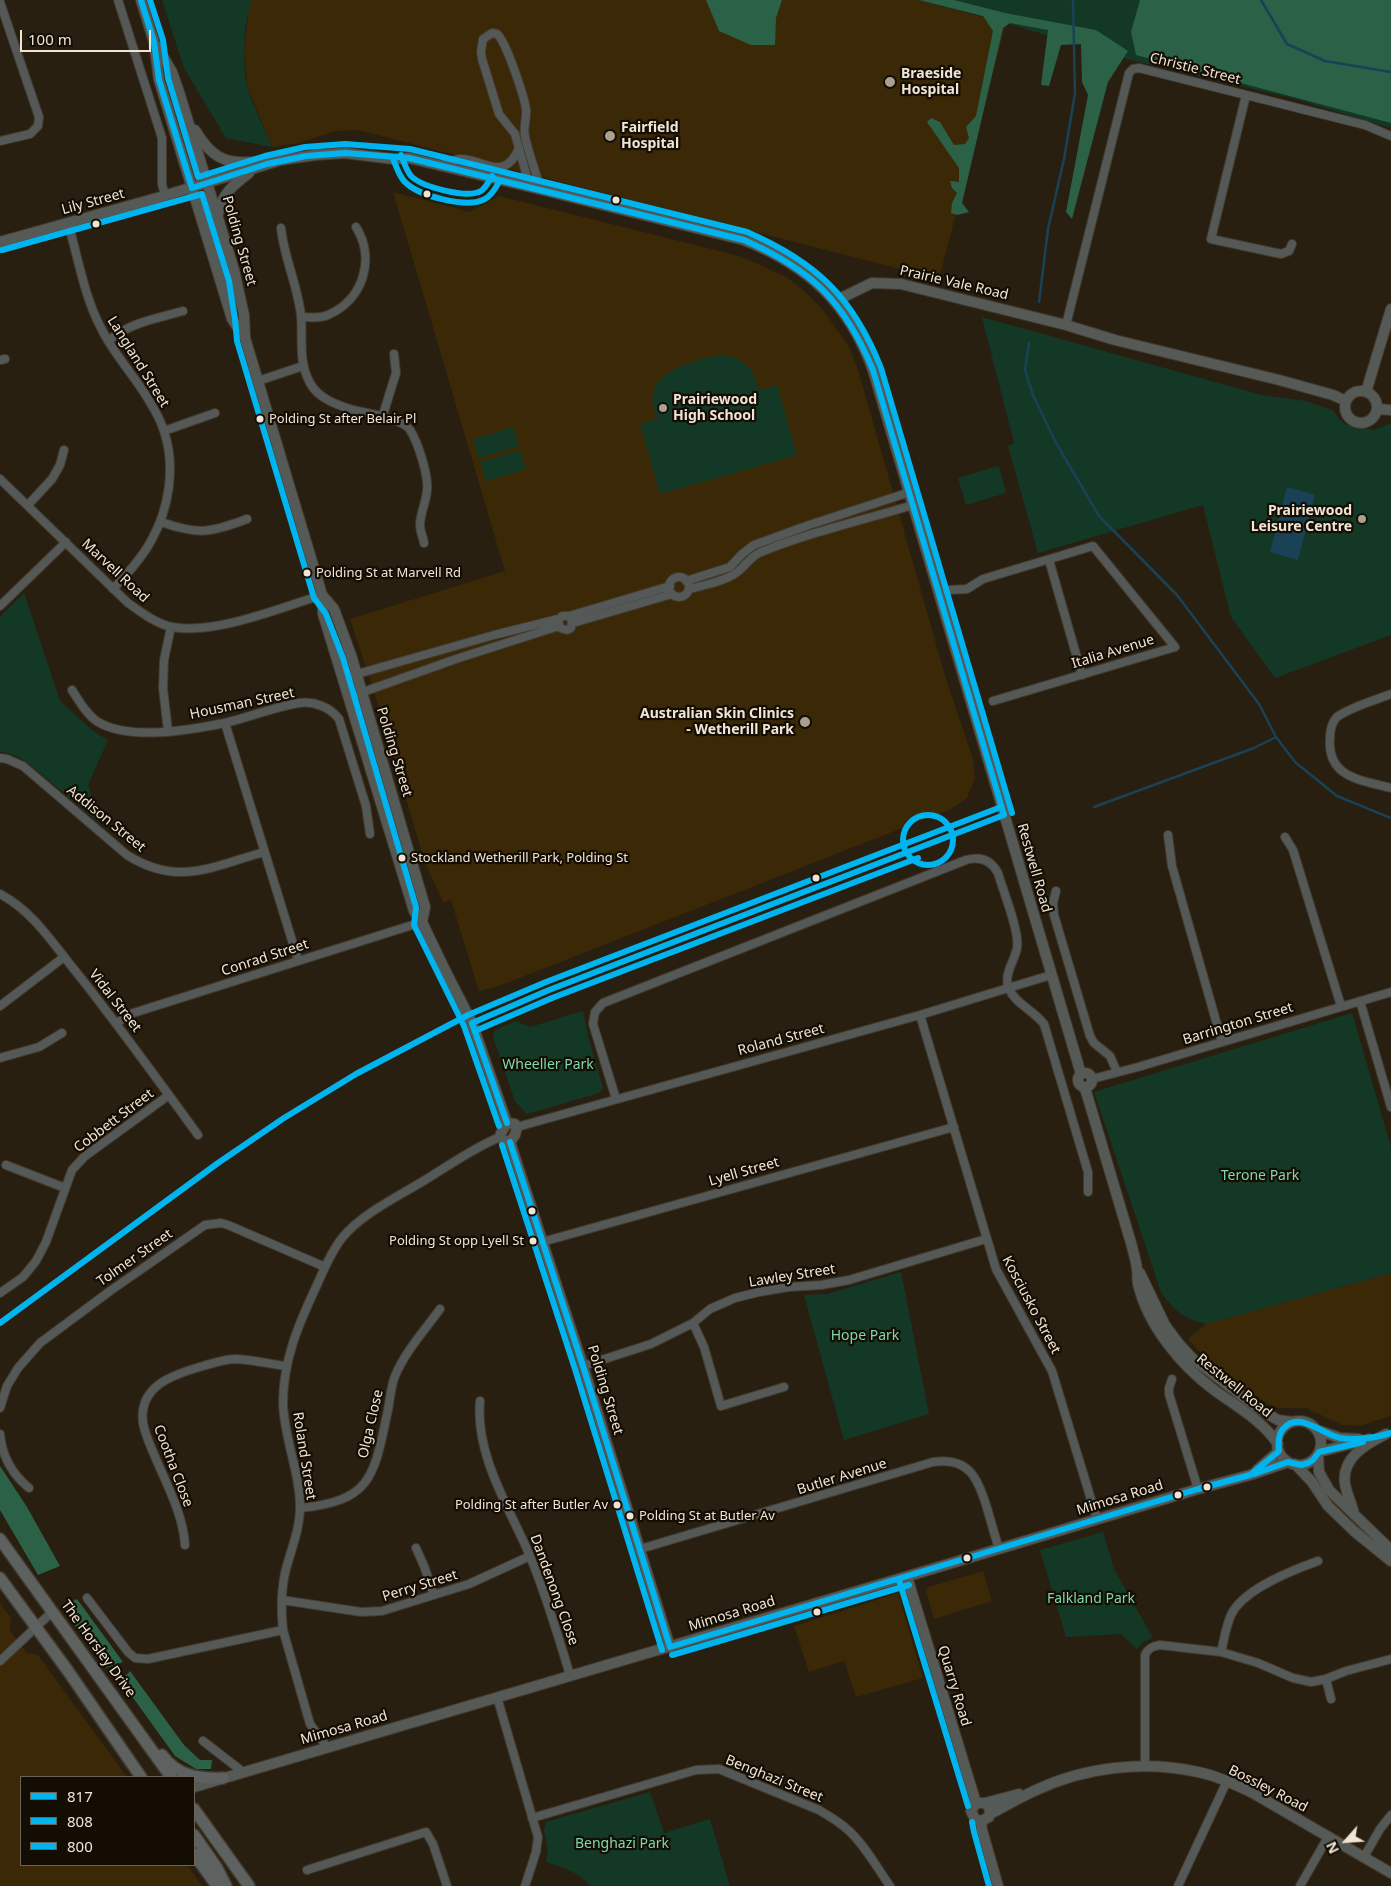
<!DOCTYPE html>
<style>
body{margin:0}
#map{position:relative;width:1391px;height:1886px;overflow:hidden;background:#281f10;font-family:"Noto Sans",sans-serif}
canvas{display:block}
.legend{position:absolute;left:20px;top:1776px;width:175px;height:90px;box-sizing:border-box;background:#140d04;border:1px solid #6c6358;margin:0;padding:6px 9px;list-style:none;font-size:15px;color:#f0e5d5}
.legend li{display:flex;align-items:center;gap:10px;height:25px}
.legend b{width:25px;border:1px solid #6c6358}
.north{position:absolute;left:1321px;top:1816px;width:50px;height:50px;-webkit-text-stroke:4px #140d04;paint-order:stroke;rotate:244deg;font-size:14px;font-weight:700;line-height:20px;text-align:center;color:#f0e5d5}
.north::after{content:'';display:block;margin:auto;width:18px;height:22px;background:#f0e5d5;clip-path:polygon(50% 0,100% 100%,50% 72%,0 100%)}
.scale{position:absolute;left:20px;top:30px;width:131px;height:22px;box-sizing:border-box;border:2px solid #f0e5d5;border-top:0;padding-left:6px;font-size:15px;line-height:18px;white-space:nowrap;color:#f0e5d5;-webkit-text-stroke:4px #140d04;paint-order:stroke}
</style>
<div id="map">
<canvas width="1391" height="1886"></canvas>
<ul class="legend">
<li><b style="height:6px;background:#00b5ef"></b>817</li>
<li><b style="height:6px;background:#00b5ef"></b>808</li>
<li><b style="height:6px;background:#00b5ef"></b>800</li>
</ul>
<div class="north">N</div>
<div class="scale">100 m</div>
</div>
<script>
const ctx = document.querySelector('canvas').getContext('2d');
ctx.lineJoin = 'round';
function fillPath(path, color) { ctx.fillStyle = color; ctx.fill(path, 'evenodd'); }
function trace(path, color, width, dash) { ctx.strokeStyle = color; ctx.lineWidth = width; ctx.lineCap = dash ? 'butt' : 'round'; ctx.setLineDash(dash || []); ctx.stroke(path); }
function label(font, color, halo, rows, align = 'center') {
  ctx.font = font + ' "Noto Sans",sans-serif'; ctx.lineWidth = 4.5; ctx.setLineDash([]); ctx.textBaseline = 'middle'; ctx.strokeStyle = halo; ctx.fillStyle = color; for (const [text, x, y, turn = 0] of rows) {
    ctx.save(); ctx.translate(x, y); ctx.rotate((+turn || 0) * Math.PI / 180); ctx.textAlign = isNaN(turn) ? turn : align; if (halo) ctx.strokeText(text, 0, 0); ctx.fillText(text, 0, 0); ctx.restore();
  }
}
const built = new Path2D(`
 M252,0H919L1006,23L939,279L358,130L335,131L299,143L272,147L248,89L244,51L249,7Z
 M393,192L470,212L499,196L743,257L786,277L803,290L823,310L848,345L857,366L946,679L973,759L975,778L967,798L951,809L499,986L479,991L451,900L443,902L425,863L378,704L350,619L505,571Z
 M1391,1273V1416L1359,1426L1342,1425L1306,1408H1278L1266,1403L1225,1373L1206,1359L1188,1339L1206,1324Z
 M983,1571L992,1601L934,1619L926,1591L928,1587Z
 M898,1593L923,1678L856,1697L844,1661L809,1672L794,1626Z
 M0,1603L11,1618L10,1631L27,1653L38,1655L127,1777H21V1865H187L202,1886H0Z`);
const green = new Path2D(`
 M162,0H252C243,23 242,65 248,89C253,107 265,129 272,147L226,138L184,68Z
 M919,0H1391V128L1292,98L1127,59L999,21Z
 M982,317L1261,395L1306,401L1332,410L1344,424L1374,430L1391,423V635L1275,678L1231,617L1203,505L1038,553L1008,446L1014,443Z
 M716,355C740,354 755,368 759,390L777,385L797,455L660,494L640,424L658,419C637,374 685,364 716,355Z
 M513,427L519,446L479,458L473,439Z
 M520,450L526,469L486,481L480,462Z
 M999,466L1006,493L966,505L958,478Z
 M24,593L60,701L93,731L108,740L88,785L99,819L97,821L28,763L17,756L0,751V617Z
 M583,1011L589,1040L603,1088L599,1093L527,1114L515,1101L493,1037L495,1030L516,1021L530,1027Z
 M1352,1013L1391,1147V1273L1206,1324C1183,1318 1174,1311 1161,1292L1094,1092Z
 M901,1272L929,1414L844,1440L804,1295L827,1294Z
 M1103,1532L1114,1569L1153,1638L1143,1642L1137,1649L1121,1634L1066,1637L1040,1550Z
 M650,1792L664,1833L710,1819L730,1886H590C579,1872 563,1867 546,1862L548,1850L544,1830L546,1822Z`);
const forest = new Path2D(`
 M706,0H782L776,18L775,45H751L719,31Z
 M919,0H954L1005,13L1096,30L1128,51L1108,82L1072,219L1066,212L1088,95L1082,82L1081,44L1061,45L1049,86L1041,85L1048,30L1010,23L1003,28L962,203L969,212L957,215L951,213L952,203L957,193L952,188L950,181L959,182V168L927,122L931,118L940,122L954,145L965,144L969,138L966,127L976,116L993,31L983,16Z
 M1140,0H1391V123L1136,55L1131,32Z
 M0,1466L27,1507L60,1566L38,1575L0,1510Z
 M77,1599L123,1662L106,1668L61,1606Z
 M130,1671L184,1745L200,1760H212L211,1769H196L175,1756L121,1681Z`);
const water = new Path2D(`
 M1287,487L1315,495L1298,560L1270,552Z`);
const stream = new Path2D(`
 M1261,0L1287,44L1325,61L1391,72
 M1039,302L1048,229L1064,159L1075,93L1073,0
 M1029,343L1025,370L1033,395L1055,441L1099,516L1177,595L1259,704L1276,737L1295,762L1337,796L1391,818
 M1094,807L1254,748L1276,737`);
const street = new Path2D(`
 M118,0L162,138V184L165,195
 M0,2L39,117L38,126L30,134L0,141
 M1246,95L1211,239L1281,254L1289,251L1292,244
 M440,165C446,163 453,160 460,159C482,158 504,184 519,148
 M528,186L527,177L515,134L499,114L482,59L481,51L483,39L492,33L497,34C506,41 524,96 526,109C527,119 523,127 525,136C528,152 534,166 538,181L539,189
 M68,223C78,257 84,296 101,328C114,355 136,377 151,404C156,412 161,422 164,431C176,467 169,509 151,541C141,559 127,574 113,589
 M281,228C284,258 298,286 301,316C303,340 298,361 310,383C318,398 335,404 350,409C364,413 403,418 410,430C418,442 429,477 427,491C426,502 420,514 420,525C420,531 423,537 424,543
 M301,317C310,317 320,319 328,315C363,300 376,259 356,227
 M1066,325L1129,73L1133,69L1139,68L1365,125L1391,136
 M108,341C131,322 155,319 183,311
 M0,360L5,359
 M258,381L303,366
 M382,418L396,373L394,354
 M164,431L215,413
 M0,479L128,603C141,612 156,624 172,627C215,635 280,608 322,595
 M28,505L52,479L60,465L64,450
 M161,522C198,535 210,533 247,519
 M1049,560L1082,675
 M669 587a10 10 0 1 1 20 0a10 10 0 1 1-20 0Z
 M686,581L730,567L742,554L754,545L809,525L910,492
 M689,589C704,585 723,582 736,573C745,567 749,558 759,553C806,533 864,520 913,505
 M939,593L949,590L967,589L983,579L1093,546L1175,647L993,701
 M0,606L66,542
 M569,616L572,621L571,628L567,630L560,628L558,621L562,616H569L670,586
 M573,623L672,594
 M343,678L494,635L558,619
 M72,690C79,701 87,715 98,722C130,741 190,730 225,723C250,717 274,707 299,703C314,701 330,707 339,719L366,806L370,834
 M1391,694C1376,700 1350,707 1337,717C1331,723 1330,730 1330,738C1327,778 1361,780 1391,788
 M349,697L456,659L559,626
 M225,723L298,960
 M168,731L163,688L164,660L171,627
 M0,758L7,759L23,766L127,855C178,887 211,867 264,852
 M1168,835L1172,866L1222,1042
 M1285,837L1293,850L1341,1006
 M1056,891L1053,903L1054,915L1090,1036L1094,1043L1110,1056L1117,1072
 M0,894C34,912 53,944 77,973C119,1026 158,1080 198,1135
 M1360,1001L1391,1107
 M0,1006L64,957
 M920,1015L996,1269L1052,1371L1097,1519
 M117,1023L130,1014L422,922
 M0,1058L39,1047L62,1033
 M1092,1079L1138,1067L1391,992
 M616,1099L593,1024L595,1012L603,1003L966,860C980,856 991,860 998,873C1003,891 1020,932 1017,948C1014,963 1003,974 1009,989C1015,1003 1034,1011 1044,1024L1088,1172V1192
 M517,1127L920,1015L1051,975
 M6,1165L65,1188
 M542,1242L954,1127
 M0,1293L23,1277L36,1261L46,1242L72,1170L84,1157L169,1095
 M693,1323L704,1347L721,1406L784,1387
 M583,1366L651,1344L693,1323L710,1309L735,1298L759,1292L789,1287L821,1285L849,1280L986,1239
 M1172,1379L1169,1388V1394L1198,1489
 M480,1401C475,1455 509,1507 530,1556C546,1595 558,1635 570,1675
 M0,1408L7,1386L18,1368L40,1343L110,1291L205,1225L221,1223L228,1225L325,1267
 M0,1434C2,1456 12,1474 29,1488
 M300,1508C373,1501 374,1475 388,1410C390,1399 391,1386 395,1376C405,1352 424,1331 440,1309
 M185,1545C183,1515 168,1487 156,1459C151,1447 145,1435 143,1423C138,1385 175,1374 203,1366C214,1363 225,1359 236,1359C253,1360 270,1364 286,1366
 M416,1548L424,1566L434,1595
 M640,1549L933,1462C969,1457 978,1478 987,1508C991,1522 995,1536 999,1549
 M87,1598L128,1652L135,1658L148,1659L283,1630
 M282,1600L361,1612L382,1611L469,1584L530,1556
 M1221,1652C1224,1640 1226,1626 1231,1615C1243,1589 1293,1570 1318,1561
 M0,1661L52,1612
 M1326,1679L1331,1699
 M497,1697L538,1837L536,1852L525,1886
 M203,1741L243,1772
 M327,1747L310,1724L283,1630C281,1611 281,1592 285,1573C290,1552 300,1530 300,1507C300,1472 284,1439 283,1403C283,1360 299,1323 317,1285C324,1269 331,1252 342,1238C361,1214 399,1196 425,1180C450,1165 473,1148 500,1137
 M1145,1765V1655C1148,1648 1153,1646 1160,1645L1221,1652L1258,1663L1293,1678L1311,1682L1326,1679L1346,1671L1391,1659
 M532,1818L696,1770L719,1769L819,1810C829,1816 840,1822 848,1830C865,1845 877,1868 890,1886
 M1364,1857L1380,1829L1391,1815
 M307,1870L426,1832L433,1844L447,1886
 M1178,1886L1227,1781
 M1300,1886L1328,1837`);
const secondary = new Path2D(`
 M141,0L154,42L159,80L232,319L245,338L322,595L323,614L414,911L422,922L443,966L472,1023L507,1123
 M157,46L172,72L179,92L234,270L244,315L245,337
 M195,130C215,164 230,164 267,161
 M218,214C223,193 232,186 249,173
 M0,242L157,198L281,160L315,155L345,153L393,159L409,158L539,189L744,240C809,266 849,304 873,370L1081,1074
 M835,301L872,283L901,284L1066,325L1115,340L1279,380L1333,395L1346,401
 M1345 407a16 16 0 1 1 32 0a16 16 0 1 1-32 0Z
 M1366,392L1391,309
 M1377,409L1391,410
 M322,595L334,609L351,655L425,907L422,922
 M1078 1080a7 7 0 1 1 14 0a7 7 0 1 1-14 0Z
 M1085,1088L1131,1243C1133,1251 1136,1260 1137,1269C1138,1274 1137,1279 1138,1284C1148,1326 1181,1365 1214,1390C1236,1406 1263,1421 1278,1444
 M507,1123L515,1124L517,1127L515,1135L510,1142
 M507,1123L501,1133L500,1137L507,1143L510,1142
 M510,1142L583,1366L670,1647
 M1140,1273L1165,1325L1179,1344L1192,1358L1259,1409L1278,1420L1292,1422
 M1277 1443a22 22 0 1 1 44 0a22 22 0 1 1-44 0Z
 M1317,1430L1340,1438L1359,1439
 M1319,1452L1369,1439
 M1318,1455L1319,1472L1329,1490L1391,1550
 M1295,1464L1312,1482L1328,1506L1354,1531L1391,1561
 M1257,1470L1279,1451
 M1354,1514C1352,1504 1347,1495 1345,1484C1341,1458 1366,1444 1386,1434
 M907,1577L976,1803
 M194,1787L932,1569L1198,1489L1250,1475L1288,1462
 M985,1803L990,1808L989,1817L981,1821L975,1819L971,1811L976,1803H985L1019,1794
 M990,1814C1005,1806 1019,1798 1034,1791C1084,1767 1144,1760 1198,1772C1217,1776 1234,1784 1251,1792L1391,1873
 M981,1821L982,1830L998,1886`);
const primary = new Path2D(`
 M0,1539L171,1777
 M0,1578L68,1671L141,1777
 M162,1755C177,1776 199,1779 223,1778
 M194,1809L249,1886
 M194,1835L217,1868L226,1886
 M194,1854L217,1886`);
const bus1 = new Path2D(`
 M141,0L154,42L159,80L192,188L267,164L306,156L345,153L409,158L744,240C812,270 844,301 873,370L1004,815
 M393,159C397,167 399,177 406,183C420,196 465,208 483,200C491,197 496,188 500,180
 M472,1023L549,990L1004,815
 M472,1023L507,1123
 M510,1142L583,1366L670,1647
 M1254,1474L1288,1462L1301,1465L1308,1463L1313,1460L1319,1452L1363,1442
 M670,1647L1198,1489L1250,1475L1279,1451C1278,1443 1278,1435 1283,1429C1299,1410 1321,1434 1340,1438C1358,1441 1374,1438 1391,1433`);
const bus2 = new Path2D(`
 M2,250L202,194L229,281L235,319L237,341L314,598L326,614L343,658L416,907L414,925L464,1026L499,1126
 M903 840a25 25 0 1 1 50 0a25 25 0 1 1-50 0Z
 M475,1031L552,998L918,858
 M502,1145L575,1369L662,1650
 M899,1580L968,1806
 M672,1655L909,1585
 M972,1822L974,1832L989,1886`);
const bus3 = new Path2D(`
 M150,0L163,40L168,78L198,177L265,156L305,147L345,144L410,149L747,232C816,262 853,297 881,368L1012,813
 M401,155C404,162 406,170 411,176C422,187 467,199 481,191C486,188 489,181 492,176
 M0,1323L218,1163L284,1118L356,1074L468,1015L546,982L1001,807`);
const markers = [
 [890,82,6,"#aaa090"],
 [610,136,6,"#aaa090"],
 [427,194,4.5,"#f0e5d5"],
 [616,200,4.5,"#f0e5d5"],
 [96,224,4.5,"#f0e5d5"],
 [663,408,5,"#aaa090"],
 [260,419,4.5,"#f0e5d5"],
 [1362,519,5,"#aaa090"],
 [307,573,4.5,"#f0e5d5"],
 [805,722,6,"#aaa090"],
 [402,858,4.5,"#f0e5d5"],
 [816,878,4.5,"#f0e5d5"],
 [532,1211,4.5,"#f0e5d5"],
 [533,1241,4.5,"#f0e5d5"],
 [1207,1487,4.5,"#f0e5d5"],
 [1178,1495,4.5,"#f0e5d5"],
 [617,1505,4.5,"#f0e5d5"],
 [630,1516,4.5,"#f0e5d5"],
 [967,1558,4.5,"#f0e5d5"],
 [817,1612,4.5,"#f0e5d5"]
];
const busNames = [
 ["Polding St after Belair Pl",269,419],
 ["Polding St at Marvell Rd",316,573],
 ["Stockland Wetherill Park, Polding St",411,858],
 ["Polding St opp Lyell St",524,1241,"right"],
 ["Polding St after Butler Av",608,1505,"right"],
 ["Polding St at Butler Av",639,1516]
];
const streetNames = [
 ["Christie Street",1195,69,14],
 ["Lily Street",93,202,-15],
 ["Polding Street",239,241,74],
 ["Prairie Vale Road",954,283,13],
 ["Langland Street",138,362,58],
 ["Marvell Road",115,571,43],
 ["Italia Avenue",1113,652,-17],
 ["Housman Street",242,704,-12],
 ["Polding Street",394,752,73],
 ["Addison Street",106,819,39],
 ["Restwell Road",1034,868,74],
 ["Conrad Street",265,958,-18],
 ["Vidal Street",115,1001,52],
 ["Barrington Street",1238,1024,-17],
 ["Roland Street",781,1040,-15],
 ["Cobbett Street",114,1121,-37],
 ["Lyell Street",744,1172,-16],
 ["Tolmer Street",135,1258,-35],
 ["Lawley Street",792,1276,-9],
 ["Kosciusko Street",1031,1305,62],
 ["Restwell Road",1234,1386,39],
 ["Polding Street",605,1390,73],
 ["Olga Close",371,1424,-77],
 ["Roland Street",304,1456,81],
 ["Cootha Close",173,1466,69],
 ["Butler Avenue",842,1477,-17],
 ["Mimosa Road",1120,1498,-17],
 ["Perry Street",420,1586,-17],
 ["Dandenong Close",554,1590,70],
 ["Mimosa Road",732,1614,-17],
 ["The Horsley Drive",98,1649,54],
 ["Quarry Road",954,1686,73],
 ["Mimosa Road",344,1728,-16],
 ["Benghazi Street",774,1779,22],
 ["Bossley Road",1268,1789,27]
];
const poiNames = [
 ["Braeside",901,74],
 ["Hospital",901,90],
 ["Fairfield",621,128],
 ["Hospital",621,144],
 ["Prairiewood",673,400],
 ["High School",673,416],
 ["Prairiewood",1352,511,"right"],
 ["Leisure Centre",1352,527,"right"],
 ["Australian Skin Clinics",794,714,"right"],
 ["- Wetherill Park",794,730,"right"]
];
const parkNames = [
 ["Wheeller Park",548,1065],
 ["Terone Park",1260,1176],
 ["Hope Park",865,1336],
 ["Falkland Park",1091,1599],
 ["Benghazi Park",622,1844]
];
fillPath(built, '#3b2806');
fillPath(green, '#133926');
fillPath(forest, '#2b6146');
fillPath(water, '#194256');
trace(stream, '#194256', 2.5);
trace(street, '#423a2d', 10);
trace(secondary, '#423a2d', 12);
trace(primary, '#423a2d', 14);
trace(street, '#545857', 8);
trace(secondary, '#565a57', 10);
trace(primary, '#5d6160', 11);
trace(bus1, '#00b5ef', 6);
trace(bus2, '#00b5ef', 6);
trace(bus3, '#00b5ef', 6);
for (const [x, y, r, color] of markers) { const dot = new Path2D(); dot.arc(x, y, r, 0, 2 * Math.PI); ctx.fillStyle = color; ctx.fill(dot); trace(dot, '#140d04', 2); }
label('13px', '#f0e5d5', '#140d04', busNames, 'left');
label('14px', '#f0e5d5', '#140d04', streetNames);
label('bold 14px', '#f0e5d5', '#140d04', poiNames, 'left');
label('14px', '#7cdaad', '#140d04', parkNames);
</script>
